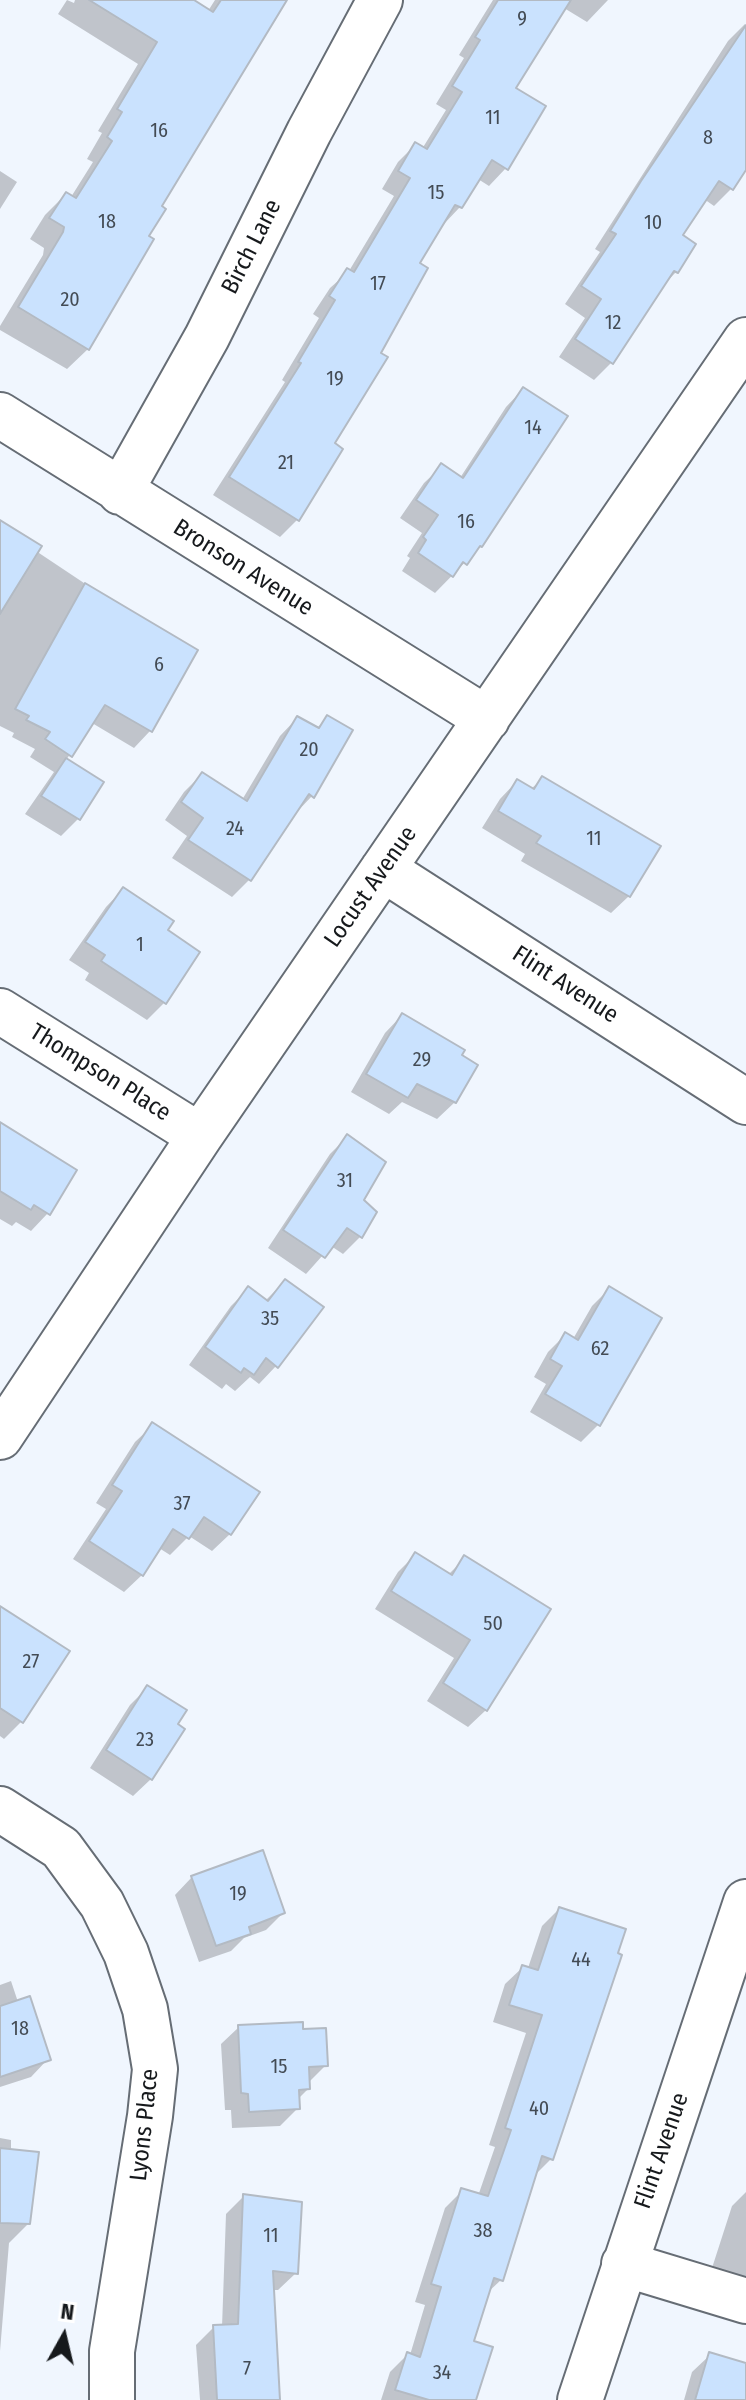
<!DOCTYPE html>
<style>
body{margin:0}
#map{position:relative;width:746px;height:2400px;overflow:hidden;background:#f0f6fe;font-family:"Fira Sans Condensed",sans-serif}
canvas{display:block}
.north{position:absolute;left:24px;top:2296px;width:80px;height:80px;-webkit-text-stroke:6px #fff;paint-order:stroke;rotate:8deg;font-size:22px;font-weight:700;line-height:32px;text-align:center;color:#16191c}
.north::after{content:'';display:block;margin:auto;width:28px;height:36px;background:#16191c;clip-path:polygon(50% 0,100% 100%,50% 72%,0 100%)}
</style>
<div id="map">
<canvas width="746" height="2400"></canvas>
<div class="north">N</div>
</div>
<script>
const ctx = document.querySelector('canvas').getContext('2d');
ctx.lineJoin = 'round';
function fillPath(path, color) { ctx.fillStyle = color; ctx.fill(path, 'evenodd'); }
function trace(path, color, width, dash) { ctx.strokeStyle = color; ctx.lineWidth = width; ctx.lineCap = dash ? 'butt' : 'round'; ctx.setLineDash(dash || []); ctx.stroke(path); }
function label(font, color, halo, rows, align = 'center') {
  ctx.font = font + ' "Fira Sans Condensed",sans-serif'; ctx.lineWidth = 7; ctx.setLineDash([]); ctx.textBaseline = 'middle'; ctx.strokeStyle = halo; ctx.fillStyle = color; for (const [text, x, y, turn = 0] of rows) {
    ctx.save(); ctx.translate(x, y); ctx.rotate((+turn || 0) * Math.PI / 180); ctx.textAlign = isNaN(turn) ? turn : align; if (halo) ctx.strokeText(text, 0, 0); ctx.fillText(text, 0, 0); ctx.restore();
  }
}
const shadow = new Path2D(`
 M67,0L74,3L75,0H190L208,11L215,0H285L160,207L88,349L67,369L0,330V326L43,255L44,248L30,239L45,215L66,194L71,197L93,162L87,159L102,133L98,131L138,64L58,14Z
 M493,0H608L587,22L564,8L513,89L506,168L489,186L478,179L460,207L443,225L417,263L297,520L280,537L213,495L285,382L282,380L319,318L313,314L330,288L349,271L394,196L382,189L398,162L415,145L422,149L446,110L436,104L464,58L459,55Z
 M745,24L746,166L731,189L714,206L704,199L680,236L676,272L661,288L612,362L594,380L559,357L585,318L565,304L600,252L595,249L728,41Z
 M0,171L17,182L0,209Z
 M523,389L481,546L435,593L402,571L410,558L407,556L422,533L400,518L424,483L442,466L460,478L506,407Z
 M0,527L135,617L196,651L150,731L134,748L92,723L66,760L101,783L78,819L61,836L25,814L54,772L30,757L35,749L12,737L14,733L0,726Z
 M297,718L316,729L327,718L312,796L295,814L249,880L232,897L172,858L187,836L165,820L184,792L202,774L242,800L280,736Z
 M542,779L629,896L611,913L521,861L525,854L482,828L500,799L517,781L531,789Z
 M123,889L166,931L197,952L164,1003L147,1020L85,980L89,973L69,960L106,907Z
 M402,1015L455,1102L437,1119L402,1102L389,1114L351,1092L385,1033Z
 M0,1125L48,1213L31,1231L16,1222L12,1226L0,1219Z
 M347,1137L361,1201L360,1237L343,1254L331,1246L306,1274L268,1248L330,1154Z
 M285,1281L276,1366L259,1384L250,1377L235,1391L226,1384L222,1389L189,1365L231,1306L248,1289L265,1301Z
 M609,1289L598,1425L581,1442L530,1412L546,1384L534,1377L548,1352L565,1335L573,1339L592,1306Z
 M153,1425L230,1534L212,1551L189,1536L170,1555L159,1548L142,1575L124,1592L73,1559L106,1509L96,1503L135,1442Z
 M416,1554L448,1575L465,1558L486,1710L468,1727L427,1701L454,1658L375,1609L398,1572Z
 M0,1608L22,1721L4,1739L0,1736Z
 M147,1688L175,1725L151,1779L133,1796L90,1768L130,1705Z
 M192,1877L283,1913L266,1930L244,1938L231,1951L199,1962L175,1895Z
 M559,1909L551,2159L534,2176L501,2280L486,2294L471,2342L474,2400H381L390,2372L407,2355H410L425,2305L415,2302L445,2208L462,2191L478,2196L495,2147L489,2145L526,2033L493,2022L505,1984L523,1967L528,1968L542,1926Z
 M11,1981L18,2002L48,2059L31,2077L0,2087V1985Z
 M239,2027L301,2031L325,2066L308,2083V2089L297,2100L298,2108L280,2126L232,2128L231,2110H225L221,2044Z
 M0,2138L11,2140V2151L28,2224L9,2243L0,2351Z
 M746,2192V2280L712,2268L732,2206Z
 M244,2196L296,2273L278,2290H272L278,2400H200L196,2345L214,2327H222L226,2214Z
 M710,2355L746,2365V2400H684L692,2372Z`);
const building = new Path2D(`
 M89,0H194L213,12L221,0H287L162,206L166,209L149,236L154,239L89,350L18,307L63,232L64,227L49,218L66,192L76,198L112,141L107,137L122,112L117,109L157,42Z
 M498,0H571L516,88L546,106L508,170L492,160L462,208L455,205L420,263L428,268L381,353L388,357L335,443L343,449L299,521L229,477L301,363L298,362L335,300L329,296L347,268L354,272L410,178L398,171L415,142L427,149L462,92L452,86L480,40L475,37Z
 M746,25V170L733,190L719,181L683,235L696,244L678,273L674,271L613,364L575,339L601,299L581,286L616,234L610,231L641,181Z
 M523,387L568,416L482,547L480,546L467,565L463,562L453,577L418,553L426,540L423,537L438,515L416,500L441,463L463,478Z
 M0,520L42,546L0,614Z
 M85,583L198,650L152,732L105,705L72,757L45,739L50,732L26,720L29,716L15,709Z
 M327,715L353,730L314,798L309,794L251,881L188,840L203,818L181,802L202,772L247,801L297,716L319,728Z
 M66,758L104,782L80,820L41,796Z
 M542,776L661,846L630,897L536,843L541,836L498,811L517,779L534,789Z
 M123,887L174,921L168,930L200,952L166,1004L101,961L105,955L85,942Z
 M402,1013L465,1050L462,1055L478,1065L456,1103L417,1084L408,1098L366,1074Z
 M0,1122L77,1170L50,1215L34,1205L31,1210L0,1191Z
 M347,1134L386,1162L364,1200L377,1212L362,1238L347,1228L325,1258L283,1230Z
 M285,1279L324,1307L278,1368L266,1358L254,1375L244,1368L241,1373L205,1347L248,1286L268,1301Z
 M609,1286L662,1318L600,1426L545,1394L562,1366L550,1359L565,1332L578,1340Z
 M152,1422L260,1492L231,1535L204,1517L189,1539L173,1529L143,1576L89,1541L122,1491L112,1485Z
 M415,1552L452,1575L464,1555L551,1609L487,1711L443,1683L470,1640L391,1591Z
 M0,1606L70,1651L23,1723L0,1708Z
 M147,1685L187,1710L178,1724L185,1729L152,1780L106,1750Z
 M263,1850L285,1913L249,1927L251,1934L216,1946L191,1876Z
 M559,1907L626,1929L618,1953L622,1955L553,2160L542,2156L503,2281L494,2278L474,2341L493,2347L476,2400H429L395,2390L407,2352L420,2357L441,2287L431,2284L461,2188L488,2196L511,2130L505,2128L542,2015L509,2005L522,1965L538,1970Z
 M30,1996L51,2060L0,2077V2006Z
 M303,2022V2029L326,2028L328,2066L309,2067L310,2089L299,2090L300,2109L249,2112L248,2094L241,2093L238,2025Z
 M0,2148L39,2152L30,2224L0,2223Z
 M243,2194L302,2202L298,2274L273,2271L280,2400H217L213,2325L238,2324Z
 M709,2352L746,2363V2400H695Z`);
const minor = new Path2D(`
 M0,415L487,719
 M120,492L207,337L309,132L380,0
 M383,869L746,1102
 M0,1011L200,1136
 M0,1437L200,1136L746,340
 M0,1809L61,1848L102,1904L126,1953L145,2009L155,2069L150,2116L112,2351V2400
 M624,2264L746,2301
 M580,2400L746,1902`);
const numberNames = [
 ["9",522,19],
 ["11",493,118],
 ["16",159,131],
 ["8",708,138],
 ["15",436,193],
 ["18",107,222],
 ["10",653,223],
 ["17",378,284],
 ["20",70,300],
 ["12",613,323],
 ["19",335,379],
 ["14",533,428],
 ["21",286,463],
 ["16",466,522],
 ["6",159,665],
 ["20",309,750],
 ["24",235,829],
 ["11",594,839],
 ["1",140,945],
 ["29",422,1060],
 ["31",345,1181],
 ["35",270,1319],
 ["62",600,1349],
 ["37",182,1504],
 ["50",493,1624],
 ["27",31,1662],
 ["23",145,1740],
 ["19",238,1894],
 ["44",581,1960],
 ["18",20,2029],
 ["15",279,2067],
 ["40",539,2109],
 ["38",483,2231],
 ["11",271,2236],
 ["7",247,2369],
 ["34",442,2373]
];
const streetNames = [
 ["Birch Lane",252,247,-63],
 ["Bronson Avenue",243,568,32],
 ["Locust Avenue",371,887,-55],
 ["Flint Avenue",565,985,33],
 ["Thompson Place",100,1073,32],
 ["Lyons Place",145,2125,-84],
 ["Flint Avenue",662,2151,-71]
];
fillPath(shadow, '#0003');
fillPath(building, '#cae2fe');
trace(building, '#b3bac3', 2);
trace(minor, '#666d75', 48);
trace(minor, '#fff', 44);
label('20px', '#434b54', null, numberNames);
label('24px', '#16191c', '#fff', streetNames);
</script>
